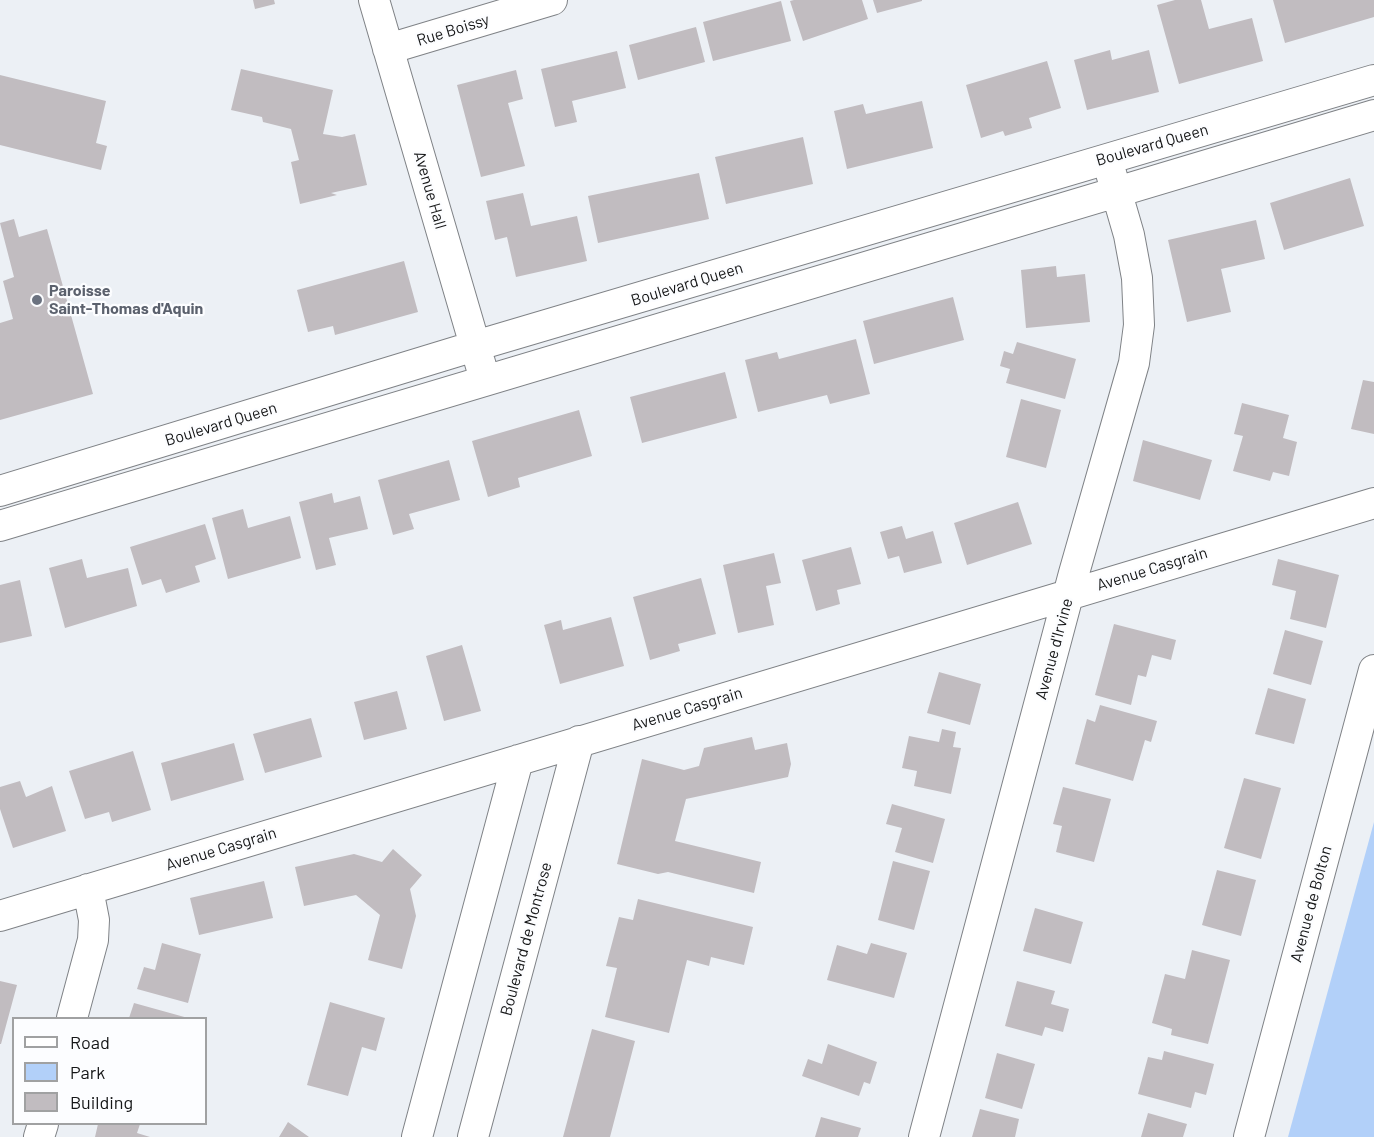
<!DOCTYPE html>
<style>
body{margin:0}
#map{position:relative;width:1374px;height:1137px;overflow:hidden;background:#ecf0f5;font-family:Barlow,sans-serif}
canvas{display:block}
.legend{position:absolute;left:12px;top:1017px;width:195px;height:108px;box-sizing:border-box;background:#fcfdff;border:2px solid #a0a1a2;margin:0;padding:8px 10px;list-style:none;font-size:18px;color:#151617}
.legend li{display:flex;align-items:center;gap:12px;height:30px}
.legend b{width:30px;border:2px solid #a0a1a2}
</style>
<div id="map">
<canvas width="1374" height="1137"></canvas>
<ul class="legend">
<li><b style="height:8px;background:#fff"></b>Road</li>
<li><b style="height:16px;background:#b2d0f9"></b>Park</li>
<li><b style="height:16px;background:#c1bcc0"></b>Building</li>
</ul>
</div>
<script>
const ctx = document.querySelector('canvas').getContext('2d');
ctx.lineJoin = 'round';
function fillPath(path, color) { ctx.fillStyle = color; ctx.fill(path, 'evenodd'); }
function trace(path, color, width, dash) { ctx.strokeStyle = color; ctx.lineWidth = width; ctx.lineCap = dash ? 'butt' : 'round'; ctx.setLineDash(dash || []); ctx.stroke(path); }
function label(font, color, halo, rows, align = 'center') {
  ctx.font = font + ' Barlow,sans-serif'; ctx.lineWidth = 4.5; ctx.setLineDash([]); ctx.textBaseline = 'middle'; ctx.strokeStyle = halo; ctx.fillStyle = color; for (const [text, x, y, turn = 0] of rows) {
    ctx.save(); ctx.translate(x, y); ctx.rotate((+turn || 0) * Math.PI / 180); ctx.textAlign = isNaN(turn) ? turn : align; if (halo) ctx.strokeText(text, 0, 0); ctx.fillText(text, 0, 0); ctx.restore();
  }
}
const green = new Path2D(`
 M1374,822V1137H1288Z`);
const building = new Path2D(`
 M253,0H274L275,4L255,9Z
 M794,0H862L868,19L803,41L790,1Z
 M873,0H922V1L877,13Z
 M1175,0H1201L1209,29L1252,18L1263,61L1179,84L1157,5Z
 M1273,0H1374V17L1285,43Z
 M781,1L791,41L713,61L703,22Z
 M696,27L705,62L638,80L629,45Z
 M1110,50L1112,60L1149,50L1159,92L1087,110L1074,60Z
 M617,51L626,88L572,101L577,122L555,127L541,69Z
 M1047,61L1061,108L1029,118L1032,128L1005,136L1003,131L981,138L966,85Z
 M241,69L333,90L323,134L342,137L355,134L367,185L331,193L337,195L300,204L291,162L299,160L291,129L263,122L262,117L231,110Z
 M516,70L523,99L508,103L525,166L481,177L457,85Z
 M0,75L106,101L96,143L107,146L101,170L0,145Z
 M922,101L933,148L847,169L834,111L863,104L866,114Z
 M803,137L813,184L726,204L715,157Z
 M699,173L709,219L598,243L588,196Z
 M1350,178L1364,226L1284,250L1270,203Z
 M523,193L531,226L577,216L587,261L516,277L507,237L495,240L486,201Z
 M14,219L19,237L47,229L93,394L0,420V323L13,319L3,281L14,277L0,223Z
 M1256,220L1265,259L1221,269L1231,312L1187,322L1168,240Z
 M404,261L418,312L335,335L333,326L308,332L297,290Z
 M1056,266L1057,277L1085,274L1090,322L1026,328L1021,270Z
 M953,297L964,340L874,364L863,321Z
 M856,339L870,394L830,404L827,395L758,412L745,360L777,352L779,359Z
 M1017,342L1076,359L1065,399L1006,383L1010,369L1000,366L1004,351L1013,354Z
 M725,372L737,418L642,443L630,397Z
 M1363,380L1374,382V434L1351,429Z
 M1021,399L1061,410L1046,468L1006,457Z
 M1242,403L1289,415L1283,438L1297,442L1289,476L1273,472L1270,481L1233,471L1243,436L1234,434Z
 M579,410L592,456L518,478L520,487L488,497L472,441Z
 M1143,440L1212,460L1200,500L1133,481Z
 M449,460L460,500L409,514L414,529L393,535L378,480Z
 M332,493L334,503L360,496L368,529L329,538L336,565L316,570L299,502Z
 M1018,502L1032,544L967,565L954,523Z
 M243,509L248,528L290,516L301,558L228,579L212,518Z
 M205,524L216,559L195,566L200,582L166,593L161,579L142,585L130,547Z
 M902,526L906,539L933,531L942,563L904,573L899,556L888,559L880,532Z
 M851,547L861,584L837,590L840,604L816,611L802,560Z
 M774,553L781,583L766,586L774,625L738,633L723,565Z
 M82,559L87,578L128,568L137,606L65,628L49,568Z
 M1278,559L1339,575L1326,628L1290,619L1296,591L1272,585Z
 M701,578L716,634L678,644L680,651L650,660L633,597Z
 M20,580L32,636L0,643V585Z
 M611,617L624,666L560,684L544,625L561,620L563,630Z
 M1114,624L1176,640L1171,660L1152,655L1146,677L1138,675L1131,705L1095,695Z
 M1285,630L1323,641L1311,685L1273,674Z
 M462,645L481,711L444,721L426,656Z
 M939,672L981,684L970,725L927,713Z
 M1268,688L1306,699L1294,744L1255,734Z
 M397,691L407,729L364,740L354,702Z
 M1100,705L1157,721L1151,742L1145,740L1133,781L1075,764L1087,719L1095,722Z
 M311,718L322,757L265,773L253,734Z
 M942,729L956,732L953,747L961,748L951,794L914,786L917,771L902,768L909,736L939,742Z
 M752,737L755,750L787,743L791,764L788,777L686,799L675,841L761,862L754,893L668,872L658,874L617,864L642,759L684,770L699,766L704,748Z
 M234,743L244,780L171,801L161,763Z
 M133,751L151,810L112,822L109,812L85,819L69,771Z
 M1244,778L1281,788L1261,859L1224,848Z
 M20,781L26,797L52,786L66,831L13,848L0,809V787Z
 M1063,787L1111,799L1094,862L1056,852L1062,826L1053,824Z
 M892,804L945,819L933,863L895,852L902,828L886,824Z
 M393,849L422,875L410,889L416,916L402,969L368,960L380,915L356,895L304,906L295,867L354,854L382,862Z
 M893,861L930,871L914,930L878,920Z
 M1217,870L1256,880L1241,936L1202,925Z
 M264,881L273,918L199,935L190,898Z
 M638,899L753,927L744,965L711,957L709,966L687,960L669,1033L605,1017L617,968L606,966L619,917L633,920Z
 M1035,908L1083,922L1071,964L1023,951Z
 M162,943L201,954L188,1003L137,989L144,967L155,970Z
 M871,943L907,953L894,998L827,980L837,945L867,954Z
 M1192,950L1230,960L1208,1044L1171,1035L1172,1029L1152,1023L1165,974L1185,979Z
 M0,981L17,985L1,1044H0Z
 M1017,981L1055,991L1051,1004L1069,1009L1063,1032L1045,1027L1042,1036L1005,1026Z
 M330,1002L385,1018L376,1051L362,1047L348,1096L307,1085Z
 M134,1003L188,1018H129Z
 M592,1029L635,1041L610,1137H563Z
 M828,1044L877,1062L870,1084L864,1082L859,1096L802,1076L808,1059L822,1064Z
 M1164,1051L1214,1064L1206,1095L1195,1092L1191,1108L1138,1094L1148,1057L1162,1060Z
 M997,1053L1035,1064L1022,1109L985,1098Z
 M980,1109L1019,1119L1015,1137H972Z
 M1148,1113L1187,1124L1183,1137H1141Z
 M821,1117L861,1128L858,1137H815Z
 M288,1122L309,1137H279Z
 M98,1124H140L137,1133L150,1137H95Z`);
const minor = new Path2D(`
 M374,0L481,366
 M388,49L552,0
 M0,491L475,346L1374,80
 M0,526L1374,115
 M0,916L1374,503
 M72,1018L93,940L94,920L88,889
 M39,1137L43,1124
 M417,1137L518,760
 M473,1137L579,741
 M924,1137L1074,573L1134,363L1139,325L1137,278L1129,235L1111,173
 M1249,1137L1374,670`);
const markers = [
 [37,300,6,"#6b7280"]
];
const streetNames = [
 ["Rue Boissy",453,30,-17],
 ["Boulevard Queen",1152,145,-16],
 ["Avenue Hall",430,190,74],
 ["Boulevard Queen",687,284,-17],
 ["Boulevard Queen",221,424,-17],
 ["Avenue Casgrain",1152,569,-17],
 ["Avenue d'Irvine",1054,649,-75],
 ["Avenue Casgrain",687,709,-17],
 ["Avenue Casgrain",221,849,-17],
 ["Avenue de Bolton",1311,904,-75],
 ["Boulevard de Montrose",526,939,-75]
];
const worshipNames = [
 ["Paroisse",49,291],
 ["Saint-Thomas d'Aquin",49,309]
];
fillPath(green, '#b2d0f9');
fillPath(building, '#c1bcc0');
trace(minor, '#7f8286', 32);
trace(minor, '#fff', 30);
for (const [x, y, r, color] of markers) { const dot = new Path2D(); dot.arc(x, y, r, 0, 2 * Math.PI); ctx.fillStyle = color; ctx.fill(dot); trace(dot, '#fcfdff', 2); }
label('16px', '#151617', '#fcfdff', streetNames);
label('bold 16px', '#5b616d', '#fcfdff', worshipNames, 'left');
</script>
